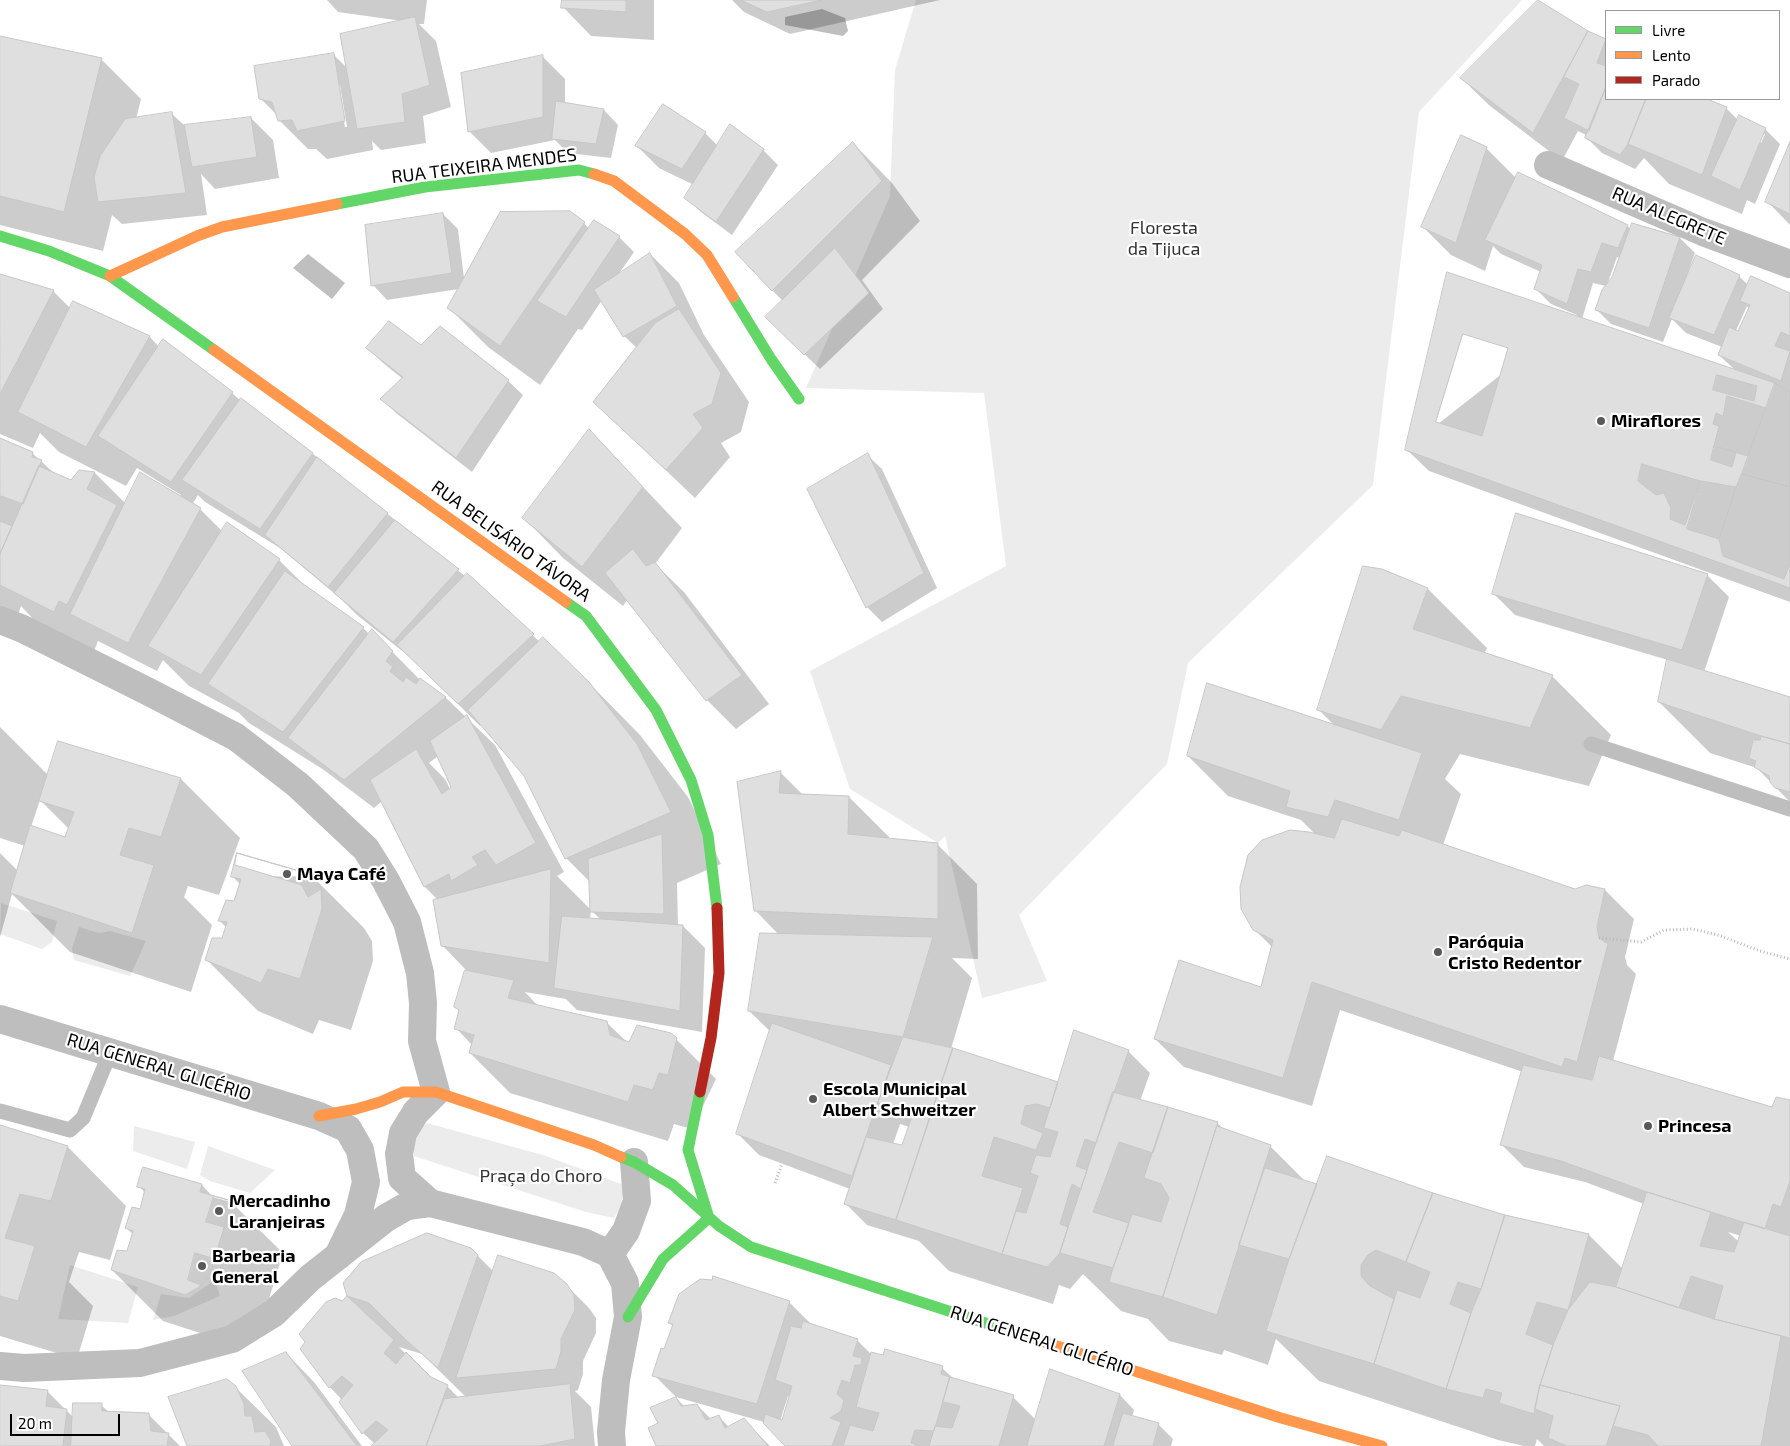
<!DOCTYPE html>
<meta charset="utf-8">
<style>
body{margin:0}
#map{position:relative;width:1790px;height:1446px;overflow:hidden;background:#fff;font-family:"Exo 2",sans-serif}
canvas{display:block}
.legend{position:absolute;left:1605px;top:10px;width:175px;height:90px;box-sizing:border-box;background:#fff;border:1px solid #999;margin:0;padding:6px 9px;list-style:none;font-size:15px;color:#000}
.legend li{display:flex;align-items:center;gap:10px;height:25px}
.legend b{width:25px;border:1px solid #999}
.scale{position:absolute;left:10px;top:1414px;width:110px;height:22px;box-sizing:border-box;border:2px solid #000;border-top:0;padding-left:6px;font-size:15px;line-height:18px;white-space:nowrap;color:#000;-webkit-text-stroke:4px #fff;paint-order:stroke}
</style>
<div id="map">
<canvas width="1790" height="1446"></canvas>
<ul class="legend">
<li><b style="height:6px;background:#63d668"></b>Livre</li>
<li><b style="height:6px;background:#ff974d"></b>Lento</li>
<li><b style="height:6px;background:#b3261e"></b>Parado</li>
</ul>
<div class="scale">20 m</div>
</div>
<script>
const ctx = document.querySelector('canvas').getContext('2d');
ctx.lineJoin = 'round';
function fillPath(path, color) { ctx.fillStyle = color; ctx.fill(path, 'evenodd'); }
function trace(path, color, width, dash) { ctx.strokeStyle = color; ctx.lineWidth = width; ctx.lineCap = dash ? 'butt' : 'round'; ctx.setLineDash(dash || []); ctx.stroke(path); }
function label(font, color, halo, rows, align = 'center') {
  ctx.font = font + ' "Exo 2",sans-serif'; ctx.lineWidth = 4.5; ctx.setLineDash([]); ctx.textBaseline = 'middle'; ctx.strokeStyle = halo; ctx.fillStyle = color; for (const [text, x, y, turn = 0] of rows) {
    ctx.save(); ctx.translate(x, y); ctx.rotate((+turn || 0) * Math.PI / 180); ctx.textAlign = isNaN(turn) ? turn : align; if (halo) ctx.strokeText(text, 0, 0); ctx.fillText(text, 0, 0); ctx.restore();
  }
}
const green = new Path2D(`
 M916,0H1522L1419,112L1373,485L1188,663L1167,764L1019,915L1047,981L982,998L945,836L938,843L850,789L810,671L1006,566L984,393L806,388L890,196L895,70Z
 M1,903L57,921L52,942L42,949L0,934Z
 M79,927L99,933L110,931L146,941L130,976L74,960L72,948Z
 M427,1123L546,1156L624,1185L621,1206L614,1218L586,1212L414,1156L413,1135Z
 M134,1126L195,1142L187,1169L133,1151Z
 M208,1146L275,1170L250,1193L210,1181L200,1175Z
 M70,1265L138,1287L128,1323L58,1319Z
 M215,1280L220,1296L174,1316L153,1320L161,1294L189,1298Z`);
const water = new Path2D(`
 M822,9L845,18L848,31L843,36L785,25V17Z
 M308,254L345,283L332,299L293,268Z`);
const shadow = new Path2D(`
 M327,0H427L424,24H419L436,41L451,107L423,116L426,143L381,150L372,141L373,150L327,159L316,149H308L279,120L277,115L260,98L333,54L348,69L402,21L338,12ZM338,85H340L347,127H345Z
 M563,0H654V40L591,36L563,7Z
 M732,0H940L790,34L744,12Z
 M1587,32L1606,40V99H1703L1726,108L1738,120L1765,129L1780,144L1755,204L1747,200L1742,214L1669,184L1644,158L1635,169L1602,153L1587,138L1588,136L1578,131L1562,161L1490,106L1461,78ZM1762,134H1765L1761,143L1759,141Z
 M0,38L101,59L141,99L136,119L172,114L185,126L251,118L273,140L279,178L215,189L201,174L207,215L122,224L112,215L103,251L0,225Z
 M543,57L565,79V104L604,110L618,125L611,158L568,153L555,140L491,153L469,131Z
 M705,133L718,146L763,150L778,165L732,235L701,212L686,198L694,185L659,168L637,146Z
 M853,143L892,183L920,221L862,280L883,309L820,369L781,332L783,301L772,290Z
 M1790,145V225L1767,201Z
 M1486,148L1516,178L1627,226L1631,229L1633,224L1680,238L1695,253L1687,275L1739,276L1748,285L1790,294V602L1429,471L1406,449L1577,315L1551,304L1536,289L1541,272L1501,254L1493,246L1485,271L1451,255L1423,227ZM1617,257L1621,258L1613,278L1607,285ZM1593,283L1606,286L1596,309L1611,324L1663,342L1672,319L1686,333L1722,347L1719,355L1736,371L1582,319ZM1747,306L1749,309L1736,336L1734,335Z
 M443,214L458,229L464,278L584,223L589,229L594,222L619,237L634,252L618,275L650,254L679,283L704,335L749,402L741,432L721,443L730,457L695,498L594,402L637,348L624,336L602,300L582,330L578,329L540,385L488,347L448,307L459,289L387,300L373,285Z
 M0,275L53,291L71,309L74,303L150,337L159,347L232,393L241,401L312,453L466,577L467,575L540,642L589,683L640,735L688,797L721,864L677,883L678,926H683L705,948L702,1032L577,1010L566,999L525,992L539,1007L606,1022L627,1042L676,1039L716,1079L692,1129L674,1124L668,1141L510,1093L470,1053L472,1045L456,1028L460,1012L455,1007L466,970L442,945L438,900L425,887L382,801L374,808L324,770L249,723L239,713L189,686L163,660L157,671L98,641L94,651L36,622L21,606L18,615L0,608V440L32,453L55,474L71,482L80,471L95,473L126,504L180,497L181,495L137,468L126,486L59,452L40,433L33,448L0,434ZM198,495L205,502L280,548L341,599L357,615L416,662L480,726L482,724L525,775L566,858L590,882L592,911L557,876L564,872L495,745L446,698L420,680L372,631L369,634L363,628L310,591L279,560L222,531L200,509L192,505ZM438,756L452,787L450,789L445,779L429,763ZM591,910L601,920H590Z
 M421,347L508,381L523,395L472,472L396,413L382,399L403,379L383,363L368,348Z
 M590,431L682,528L655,564L684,592L769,704L736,729L707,700L628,599L623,606L563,558L524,518Z
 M867,455L882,469L937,588L882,622L867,607Z
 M1382,571L1428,589L1487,648L1484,654L1552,676L1611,735L1589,786L1460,754L1445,779L1461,794L1443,845L1575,891L1586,886L1605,890L1634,919L1625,957L1627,965L1636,974L1613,1061L1772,1108L1790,1101V1446H1544L1537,1439L1535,1446H1524L1498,1440L1319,1381L1276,1339L1268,1365L1224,1350L1222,1355L1169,1341L1148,1319L1121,1311L1083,1274L1070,1289L1059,1285L1053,1304L949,1271L919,1241L867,1225L845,1203L850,1189L759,1155L737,1133L771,1032L749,1011L779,935L755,910L739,783L781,773L803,795L849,797L889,837V839L937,844L977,884L978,959L952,958L972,978L951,1049L1059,1084L1128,1051L1150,1073L1140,1101L1217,1123L1225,1130L1270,1146L1305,1181L1318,1185L1433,1195L1505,1216L1589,1235L1623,1269L1644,1204L1585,1182L1524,1167L1502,1145L1523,1072L1340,1010L1312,1106L1184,1067L1155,1039L1261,989L1272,947L1254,929L1316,835L1301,820L1228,796L1188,756L1335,726L1319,710ZM900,1124L909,1127L903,1146L893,1144ZM1728,1232L1741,1236L1739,1242Z
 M1707,575L1729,597L1704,672L1790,698V802L1757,768L1710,753L1659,702L1668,660L1515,615L1493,593Z
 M0,727L48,775L59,743L181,779L240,838L219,895L188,886L184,897L212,925L191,992L70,952L12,894L0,937V853L18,871L25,846L0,838ZM40,800L69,829L65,838L31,827Z
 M312,876L364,928L372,941L373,961L351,1030L319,1020L313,1034L258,1011L206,959L223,939L227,928L220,921L235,903L240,884L233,877Z
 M0,1126L68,1147L126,1206L110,1260L79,1252L69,1282L93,1306L77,1359L0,1336Z
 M144,1168L202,1185L213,1197L231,1202L283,1253L261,1325L237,1345L163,1321L112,1270L128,1252L133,1234L126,1228L141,1211L145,1193L139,1186Z
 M471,1249L494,1272L566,1285L589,1308L596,1318V1333L583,1361V1374L578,1390L575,1391L591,1407L595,1446H373L375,1444L363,1433L341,1402L342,1400L330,1387L342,1303L349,1297L345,1283ZM399,1347L422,1354L466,1397L459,1398L447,1386L430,1378Z
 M789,1302L811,1324L857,1340L872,1355L942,1368L954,1379L1013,1397L1036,1420L1120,1395L1134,1410L1132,1417L1158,1424L1173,1439L1171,1446H786L764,1422L676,1397L654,1375L665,1350L673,1326L669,1323ZM788,1396L790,1397L783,1422L780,1421Z
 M286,1353L314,1382L362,1446H294Z
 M0,1387L47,1391L74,1418L101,1405L109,1412L149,1415L180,1446H0Z
 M235,1387L276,1427L284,1446H188Z
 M676,1398L685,1407L697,1405L711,1419L719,1417L730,1428L744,1420L770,1446H658L659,1423Z`);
const building = new Path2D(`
 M562,0H626V12L561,8Z
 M741,0H822L767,12Z
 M1538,0L1588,31L1533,133L1460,78Z
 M415,17L430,85L402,94L405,122L357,129L340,34Z
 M1588,31L1606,39L1597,63L1606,66V87L1589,131L1564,118L1579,84L1564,77Z
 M0,36L102,58L64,212L0,196Z
 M334,53L345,121L297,131L292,120L278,121L272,102L259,99L254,66Z
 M543,55V117L468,132L461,73Z
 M1606,87V99H1646L1628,144L1620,155L1585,138Z
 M1646,99H1707L1727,107L1702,175L1628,144Z
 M556,101L604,109L596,144L552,139Z
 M663,104L706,132L682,169L635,146Z
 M172,112L186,193L98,202L94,177L100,156L125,119Z
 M1739,115L1766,128L1740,190L1711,176Z
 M251,117L257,157L192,167L184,125Z
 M730,124L764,149L716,222L684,198Z
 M1461,135L1487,147L1456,243L1421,227Z
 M853,142L882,181L772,291L735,252Z
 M1790,142V214L1765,202Z
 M1518,172L1628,225L1618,248L1602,243L1591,272L1578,269L1567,304L1534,289L1542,265L1485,240Z
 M570,211L585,222L500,346L447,308L500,212Z
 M443,213L452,273L371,286L365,225Z
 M594,220L620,236L566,317L537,301Z
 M1632,223L1680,237L1649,328L1595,310L1602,290L1612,277Z
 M835,248L869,293L804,355L765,317Z
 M650,253L677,306L623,337L594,290Z
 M1696,255L1740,275L1714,335L1669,318Z
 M1447,272L1775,383L1790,392V588L1405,450Z
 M0,274L54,290L0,394Z
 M1751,276L1790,293V336L1781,332L1775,346L1790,351L1781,381L1718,355L1729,327L1738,331L1750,305L1740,301Z
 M73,301L150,336L86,447L18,412Z
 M679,309L721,373L712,404L693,414L703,428L666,470L593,402L655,323Z
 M389,321L421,345L440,326L509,380L456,458L380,399L403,377L366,348Z
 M1463,334L1508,348L1482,436L1436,422Z
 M163,339L233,392L171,482L98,436Z
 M1717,375L1757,386L1754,401L1713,390Z
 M1775,383L1790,392V487L1742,474Z
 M1727,396L1766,408L1748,456L1714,446L1719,426L1713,424L1716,413L1723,416Z
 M241,398L313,453L260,529L182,480Z
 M589,429L643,487L582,567L522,518Z
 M0,438L33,452L32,457L42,460L23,504L1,496L0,500Z
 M1714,446L1736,452L1732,467L1711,460Z
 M868,453L924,573L866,608L807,489Z
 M317,457L388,513L328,587L265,535Z
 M1642,464L1700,481L1685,525L1670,519L1671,508L1664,493L1656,495L1638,481Z
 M39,466L71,480L79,470L95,472L87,489L117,505L67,605L59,601L54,612L0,585V554Z
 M140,472L201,508L128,643L70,614Z
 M1742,474L1790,487V564L1784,579L1723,556L1719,539L1736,487Z
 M1701,481L1736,487L1719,539L1687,529Z
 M1516,513L1708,574L1682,650L1492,594Z
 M395,520L459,569L393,642L334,593Z
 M0,521L12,526L0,554Z
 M227,522L280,559L201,675L148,646Z
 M633,549L646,566L655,562L742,675L706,701L605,573Z
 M1363,566L1382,569L1428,588L1413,629L1553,675L1530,728L1401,696L1381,730L1317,710Z
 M285,571L364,627L283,732L208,684Z
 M467,573L534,634L458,704L397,645Z
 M372,629L393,651L386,661L393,667L390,671L403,682L406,677L416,684L420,678L446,697L344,780L288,738Z
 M543,637L589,682L637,744L671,812L565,859L524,776L468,710Z
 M1667,659L1790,697V744L1761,736L1658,702Z
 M1207,683L1422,753L1399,820L1335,800L1328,817L1286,807L1290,791L1187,756Z
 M467,715L536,843L496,865L485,850L472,857L478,865L451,881L449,874L424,887L370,780L416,749L442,794L451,787L430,741Z
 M1761,736L1790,744V792L1775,788L1770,782L1769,776L1754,767L1756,761L1749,758L1753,740H1760Z
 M58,741L181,778L161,837L129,828L120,855L154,865L132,933L10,893L30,825L65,837L74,812L39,801Z
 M781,771L779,793L849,796L848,834L938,843V919L754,911L737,782Z
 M1342,819L1399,836L1402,830L1575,889L1586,885L1605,889L1597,927L1599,938L1608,944L1577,1062L1565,1058L1562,1067L1312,982L1283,1078L1154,1039L1179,960L1261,987L1273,940L1253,930L1241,909L1240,887L1248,855L1262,840L1290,830L1309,832L1334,838Z
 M662,834L664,914L590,912L588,859Z
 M237,853L313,875L321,889L322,909L300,979L268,969L261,983L205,960L212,938H222L227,922L218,921L226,900L234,901L241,879L231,877Z
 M237,853L313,875L321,889L308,897L302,885L235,865Z
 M551,869L549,963L441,946L433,900Z
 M562,916L683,925L680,1011L554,988Z
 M760,933L933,937L903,1037L748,1011Z
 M465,970L514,980L508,998L607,1021L610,1035L629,1042L637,1025L671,1033L677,1038L668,1075L659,1073L653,1090L634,1085L628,1102L469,1053L474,1035L454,1029L459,1010L454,1007Z
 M772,1023L891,1065L852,1176L736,1134Z
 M1074,1030L1129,1050L1096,1143L1085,1139L1076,1166L1087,1170L1081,1189L1072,1184L1060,1224L1068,1227L1060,1253L1047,1267L1002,1254L1016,1211L1026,1213L1038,1176L1030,1173L1036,1155L1050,1157L1058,1132L1044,1128Z
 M903,1037L953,1048L896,1220L844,1204L866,1137L902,1145L913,1113L878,1103Z
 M953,1048L1058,1082L1050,1108L1037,1104L1025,1106L1021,1124L1043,1133L1036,1150L994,1137L982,1176L1023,1188L1002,1254L896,1220Z
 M1599,1056L1772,1107L1776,1097L1790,1100V1181L1781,1207L1773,1204L1765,1229L1647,1192L1561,1161L1500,1145L1523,1065L1592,1080Z
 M1113,1092L1168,1107L1153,1153L1119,1142L1093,1212L1129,1223L1113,1268L1060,1253Z
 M1168,1107L1218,1122L1163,1297L1109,1282L1113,1268L1132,1214L1161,1222L1169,1198L1161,1184L1144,1178Z
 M0,1125L68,1146L51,1201L20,1194L5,1238L35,1246L18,1301L0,1296Z
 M1217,1126L1271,1145L1217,1315L1163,1297Z
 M1327,1156L1433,1193L1406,1262L1376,1250L1368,1255L1361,1265V1276L1370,1286L1394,1299L1374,1364L1266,1331L1289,1259Z
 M143,1167L202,1184L200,1192L232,1201L210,1274L199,1287L185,1295L111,1270L117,1250L127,1251L133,1231L125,1228L132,1207L140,1209L145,1189L137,1187Z
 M1265,1168L1317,1184L1289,1259L1239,1245Z
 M1647,1192L1711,1212L1700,1246L1734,1252L1744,1222L1790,1236V1338L1714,1319L1723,1286L1691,1276L1679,1308L1616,1287Z
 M1433,1193L1505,1215L1481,1289L1458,1282L1450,1304L1471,1313L1446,1389L1374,1364L1397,1290L1420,1298L1430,1272L1406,1262Z
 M214,1196L232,1201L224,1227L206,1222Z
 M1505,1215L1589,1234L1568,1310L1537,1302L1526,1334L1553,1345L1540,1385L1534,1414L1499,1403L1502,1393L1486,1389L1483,1398L1446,1389L1471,1313L1481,1289Z
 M427,1233L471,1248L478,1255L438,1368L406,1340L369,1303L347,1296L343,1283L361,1262Z
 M195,1253L215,1259L210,1274L201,1285L188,1280Z
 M498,1255L554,1273L567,1284L574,1295L575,1310L561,1339V1351L556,1369L456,1378Z
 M713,1276L790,1301L757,1404L652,1376L661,1348L664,1349L673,1324L668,1323L679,1294L700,1279L712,1280Z
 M1590,1282L1616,1287L1714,1319L1781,1336L1761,1446H1658L1648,1435L1613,1426L1620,1406L1540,1385L1553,1345L1568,1310Z
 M347,1296L394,1340L384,1353L396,1364L406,1352L431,1377L448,1385L426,1446H371L388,1430L376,1421L362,1434L339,1402L353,1385L342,1376L329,1388L300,1349L305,1342L299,1334L314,1316L326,1302L335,1298L342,1301Z
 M803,1321L858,1339L853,1356L862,1358L861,1365H855L850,1383L842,1380L837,1394L844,1400L841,1411L830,1418L841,1422L832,1446H785L763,1423L765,1414L782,1420L792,1386L775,1380L791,1326L801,1328Z
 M885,1349L943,1366L941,1374L950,1377L934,1431L915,1430L911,1443L920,1446H843L850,1425L873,1431L879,1413L856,1407L871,1352L883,1355Z
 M286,1352L357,1446H292L242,1371Z
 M1050,1369L1120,1394L1104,1446H1027Z
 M950,1377L1014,1395L999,1446H929L935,1426L952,1428L960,1406L943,1402Z
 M227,1379L236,1386L244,1404L245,1416H252L255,1432L265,1431L271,1441L270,1446H187L168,1397Z
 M570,1384L575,1439L540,1446H426L444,1399Z
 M0,1385L48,1390L46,1406L67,1409L63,1446H0Z
 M1540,1385L1620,1406L1606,1446H1567L1548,1438L1553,1416L1535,1409Z
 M676,1397L681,1406L697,1404L706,1420L719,1415L725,1428L744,1418L768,1446H656L648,1428L658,1423L650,1408Z
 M73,1403H102V1411L149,1413L151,1431L169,1433L167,1446H71Z
 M1123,1413L1159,1423L1153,1446H1113Z`);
const path = new Path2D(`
 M1599,938L1641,942L1664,930L1693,929L1718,935L1760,951L1790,959
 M775,1183L782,1164`);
const lane = new Path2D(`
 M1591,744L1790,809
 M0,1111L70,1130L83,1118L110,1053`);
const street = new Path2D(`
 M1548,165L1703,232L1790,264
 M0,620L23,629L147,691L236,737L298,785L366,849L386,881L407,922L420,973L423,1003L422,1041L436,1092L416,1112L403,1133L399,1154L402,1178L430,1203L583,1242L610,1254
 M0,1019L319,1116L348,1129L360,1150L366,1182L358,1215L338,1256
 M610,1254L625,1283L628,1317L616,1380L611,1432L612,1446
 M610,1254L626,1231L637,1201L634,1162
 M0,1366L24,1368L140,1363L232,1339L274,1313L310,1278L386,1218L407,1206L430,1203`);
const fast = new Path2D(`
 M337,204L425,187L579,170L594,174
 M0,236L49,251L110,276L214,350
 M733,297L771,359L799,399
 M566,602L586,616L656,710L691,780L708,835L717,908
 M621,1157L634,1162L673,1185L719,1226L751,1247L1001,1328
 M628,1317L663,1259L709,1218L688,1150L700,1092`);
const slow = new Path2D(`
 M594,174L614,181L685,234L707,255L733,297
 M110,276L197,236L222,227L337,204
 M214,350L566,602
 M319,1116L356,1109L380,1102L403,1092H436L594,1145L621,1157
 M1001,1328L1281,1418L1382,1446`);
const jam = new Path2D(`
 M700,1092L711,1038L719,973L717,908`);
const markers = [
 [1601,421,5,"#595959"],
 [287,874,5,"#595959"],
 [1438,952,5,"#595959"],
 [813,1099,5,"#595959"],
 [1648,1126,5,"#595959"],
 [219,1211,5,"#595959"],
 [202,1266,5,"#595959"]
];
const streetNames = [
 ["RUA TEIXEIRA MENDES",484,166,-7],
 ["RUA ALEGRETE",1669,216,23],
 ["RUA BELISÁRIO TÁVORA",511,541,36],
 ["RUA GENERAL GLICÉRIO",159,1067,17],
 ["RUA GENERAL GLICÉRIO",1042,1341,18]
];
const parkNames = [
 ["Floresta",1164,228],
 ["da Tijuca",1164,249],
 ["Praça do Choro",541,1176]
];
const poiNames = [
 ["Miraflores",1611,421],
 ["Maya Café",297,874],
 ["Paróquia",1448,942],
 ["Cristo Redentor",1448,963],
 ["Escola Municipal",823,1089],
 ["Albert Schweitzer",823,1110],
 ["Princesa",1658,1126],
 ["Mercadinho",229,1201],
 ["Laranjeiras",229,1222],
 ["Barbearia",212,1256],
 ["General",212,1277]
];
fillPath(green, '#ececec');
fillPath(water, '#bfbfbf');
fillPath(shadow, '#0003');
fillPath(building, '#dfdfdf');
trace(building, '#c7c7c7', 1);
trace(path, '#b9b9b9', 3, [1, 2.5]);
trace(lane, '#bebebe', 15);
trace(street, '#bebebe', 28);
trace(fast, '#63d668', 11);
trace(slow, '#ff974d', 11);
trace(jam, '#b3261e', 11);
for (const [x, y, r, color] of markers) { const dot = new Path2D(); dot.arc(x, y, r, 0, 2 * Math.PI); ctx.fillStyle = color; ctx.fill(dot); trace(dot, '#fff', 2); }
label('18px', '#000', '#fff', streetNames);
label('18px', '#333', '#fff', parkNames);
label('bold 18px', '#000', '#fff', poiNames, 'left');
</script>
